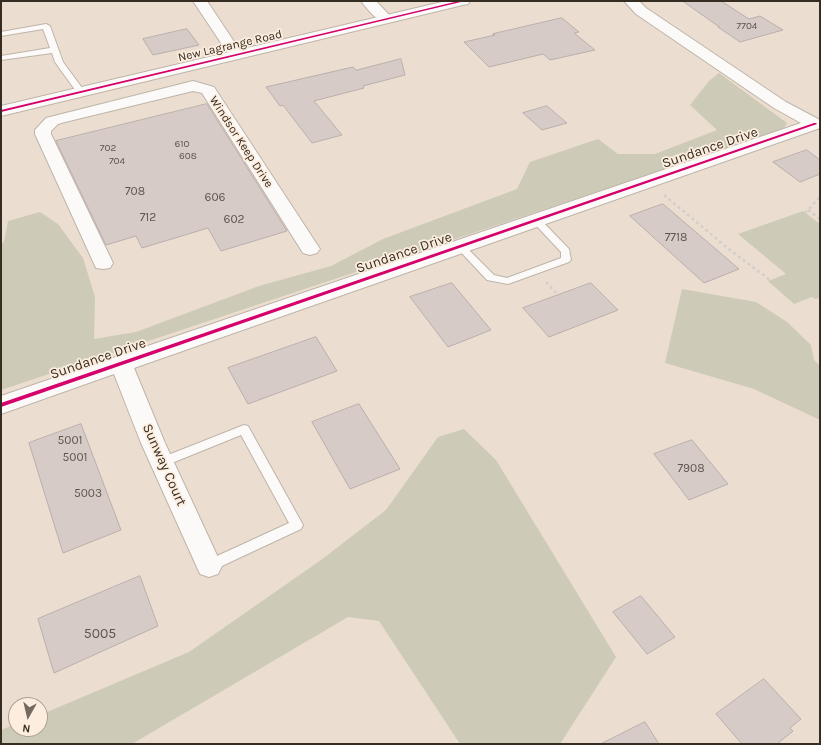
<!DOCTYPE html>
<style>
body{margin:0}
#map{position:relative;width:821px;height:745px;overflow:hidden;background:#ebded0;font-family:Karla,sans-serif}
canvas{display:block}
.frame{position:absolute;inset:0;border:2px solid #352c22;pointer-events:none}
.north{position:absolute;left:8px;top:697px;width:40px;height:40px;box-sizing:border-box;background:#fcedde;border:1px solid #aca093;border-radius:50%;rotate:188deg;font-size:11px;font-weight:700;line-height:16px;text-align:center;color:#352c22}
.north::after{content:'';display:block;margin:auto;width:14px;height:18px;background:#756a5f;clip-path:polygon(50% 0,100% 100%,50% 72%,0 100%)}
</style>
<div id="map">
<canvas width="821" height="745"></canvas>
<div class="frame"></div>
<div class="north">N</div>
</div>
<script>
const ctx = document.querySelector('canvas').getContext('2d');
ctx.lineJoin = 'round';
function fillPath(path, color) { ctx.fillStyle = color; ctx.fill(path, 'evenodd'); }
function trace(path, color, width, dash) { ctx.strokeStyle = color; ctx.lineWidth = width; ctx.lineCap = dash ? 'butt' : 'round'; ctx.setLineDash(dash || []); ctx.stroke(path); }
function label(font, color, halo, rows, align = 'center') {
  ctx.font = font + ' Karla,sans-serif'; ctx.lineWidth = 3.5; ctx.setLineDash([]); ctx.textBaseline = 'middle'; ctx.strokeStyle = halo; ctx.fillStyle = color; for (const [text, x, y, turn = 0] of rows) {
    ctx.save(); ctx.translate(x, y); ctx.rotate((+turn || 0) * Math.PI / 180); ctx.textAlign = isNaN(turn) ? turn : align; if (halo) ctx.strokeText(text, 0, 0); ctx.fillText(text, 0, 0); ctx.restore();
  }
}
const green = new Path2D(`
 M719,73L787,123L783,130L1,390V244L4,242L8,221L40,212L58,224L83,258L95,297L94,339L136,332L259,286L331,266L383,239L517,189L530,162L598,139L618,154H655L717,130L690,105L709,81Z
 M803,211L820,224V298L815,299L812,297L794,304L768,281L786,274L738,234Z
 M682,289L756,302L787,322L811,345L814,360L820,366V420L754,389L665,363Z
 M464,429L496,460L616,657L560,744H460L379,621L348,617L132,744H1V730L16,724V729H40V715L189,652L321,560L386,510L438,437Z`);
const building = new Path2D(`
 M683,1H721L749,19L760,16L783,30L740,42L718,27H719Z
 M562,18L579,32L574,33L595,50L550,60L543,54L489,67L464,42L495,35L493,34Z
 M187,29L199,45L153,55L143,39Z
 M401,59L405,75L363,86L364,88L314,101L342,135L312,143L283,105L280,106L266,87L353,67L356,70Z
 M207,104L287,231L221,251L208,228L142,248L136,236L106,245L56,141Z
 M547,106L567,123L542,130L523,113Z
 M807,150L820,160V174L800,182L773,162Z
 M663,204L739,269L704,283L630,216Z
 M452,283L491,330L448,347L410,297Z
 M591,283L618,310L549,337L523,308Z
 M316,337L337,371L248,404L228,368Z
 M359,404L400,469L350,489L312,422Z
 M81,424L121,530L63,553L29,443Z
 M692,440L728,484L689,500L654,454Z
 M140,576L158,626L54,673L38,619Z
 M641,596L675,637L647,654L613,612Z
 M764,679L801,719L790,728L793,731L777,744H742L716,714Z
 M645,722L659,744H601Z`);
const path = new Path2D(`
 M664,195L730,250L770,280
 M808,210L820,219
 M805,213L820,197
 M546,282L558,295`);
const lane = new Path2D(`
 M46,24L50,26L63,62L85,92L84,94H78L55,62L52,53L1,60V56L50,48L43,29L1,36V32Z
 M536,217L539,218L569,249L571,260L569,262L508,284L487,280L455,246L460,243L463,244L494,275L507,278L561,258V252L531,220Z
 M244,425L248,426L303,525L301,529L209,572L204,570L202,566L204,562L289,523L241,435L162,467L158,465L156,462L158,459Z`);
const street = new Path2D(`
 M193,1H207L243,55L241,58L236,59L231,58Z
 M361,1H376L393,19L391,22C379,25 368,10 361,1Z
 M624,1H639L646,8L786,102L820,120V128L134,368L165,443L222,566L218,574L209,577L200,574L141,443L114,374L1,414V396L801,123L774,108L636,14Z
 M193,81L214,87L320,249L317,253L310,255L303,253L202,93L193,91L65,122L58,124L51,131V134L113,263L110,268L103,269L96,268L35,134V130L46,118Z`);
const secondary = new Path2D(`
 M446,1H470L468,4L463,5L1,116V106Z`);
const cycleway = new Path2D(`
 M459,1H465L1,112V110Z
 M814,123H816L817,124L1,407V403Z`);
const farNumbernames = [
 ["7704",747,26],
 ["610",182,144],
 ["702",108,148],
 ["608",188,156],
 ["704",117,161]
];
const farStreetnames = [
 ["New Lagrange Road",230,46,-13],
 ["Windsor Keep Drive",241,142,57]
];
const numberNames = [
 ["708",135,192],
 ["606",215,198],
 ["712",148,218],
 ["602",234,220],
 ["7718",676,238],
 ["5001",70,441],
 ["5001",75,458],
 ["7908",691,469],
 ["5003",88,494]
];
const streetNames = [
 ["Sundance Drive",710,148,-19],
 ["Sundance Drive",404,253,-19],
 ["Sundance Drive",98,359,-19],
 ["Sunway Court",164,465,66]
];
const nearNumbernames = [
 ["5005",100,634]
];
fillPath(green, '#cdcab7');
fillPath(building, '#d7cbc8');
trace(building, '#baaeac', 1);
trace(lane, '#beb4a9', 2);
trace(street, '#beb4a9', 2);
trace(secondary, '#beb4a9', 2);
trace(path, '#d2ceca', 2.5, [3, 3]);
fillPath(lane, '#fcfaf8');
fillPath(street, '#fcfaf8');
fillPath(secondary, '#fcfaf8');
fillPath(cycleway, '#d6006c');
label('10px', '#5f564d', null, farNumbernames);
label('12px', '#352c22', '#fcedde', farStreetnames);
label('12px', '#5f564d', null, numberNames);
label('14px', '#352c22', '#fcedde', streetNames);
label('14px', '#5f564d', null, nearNumbernames);
</script>
